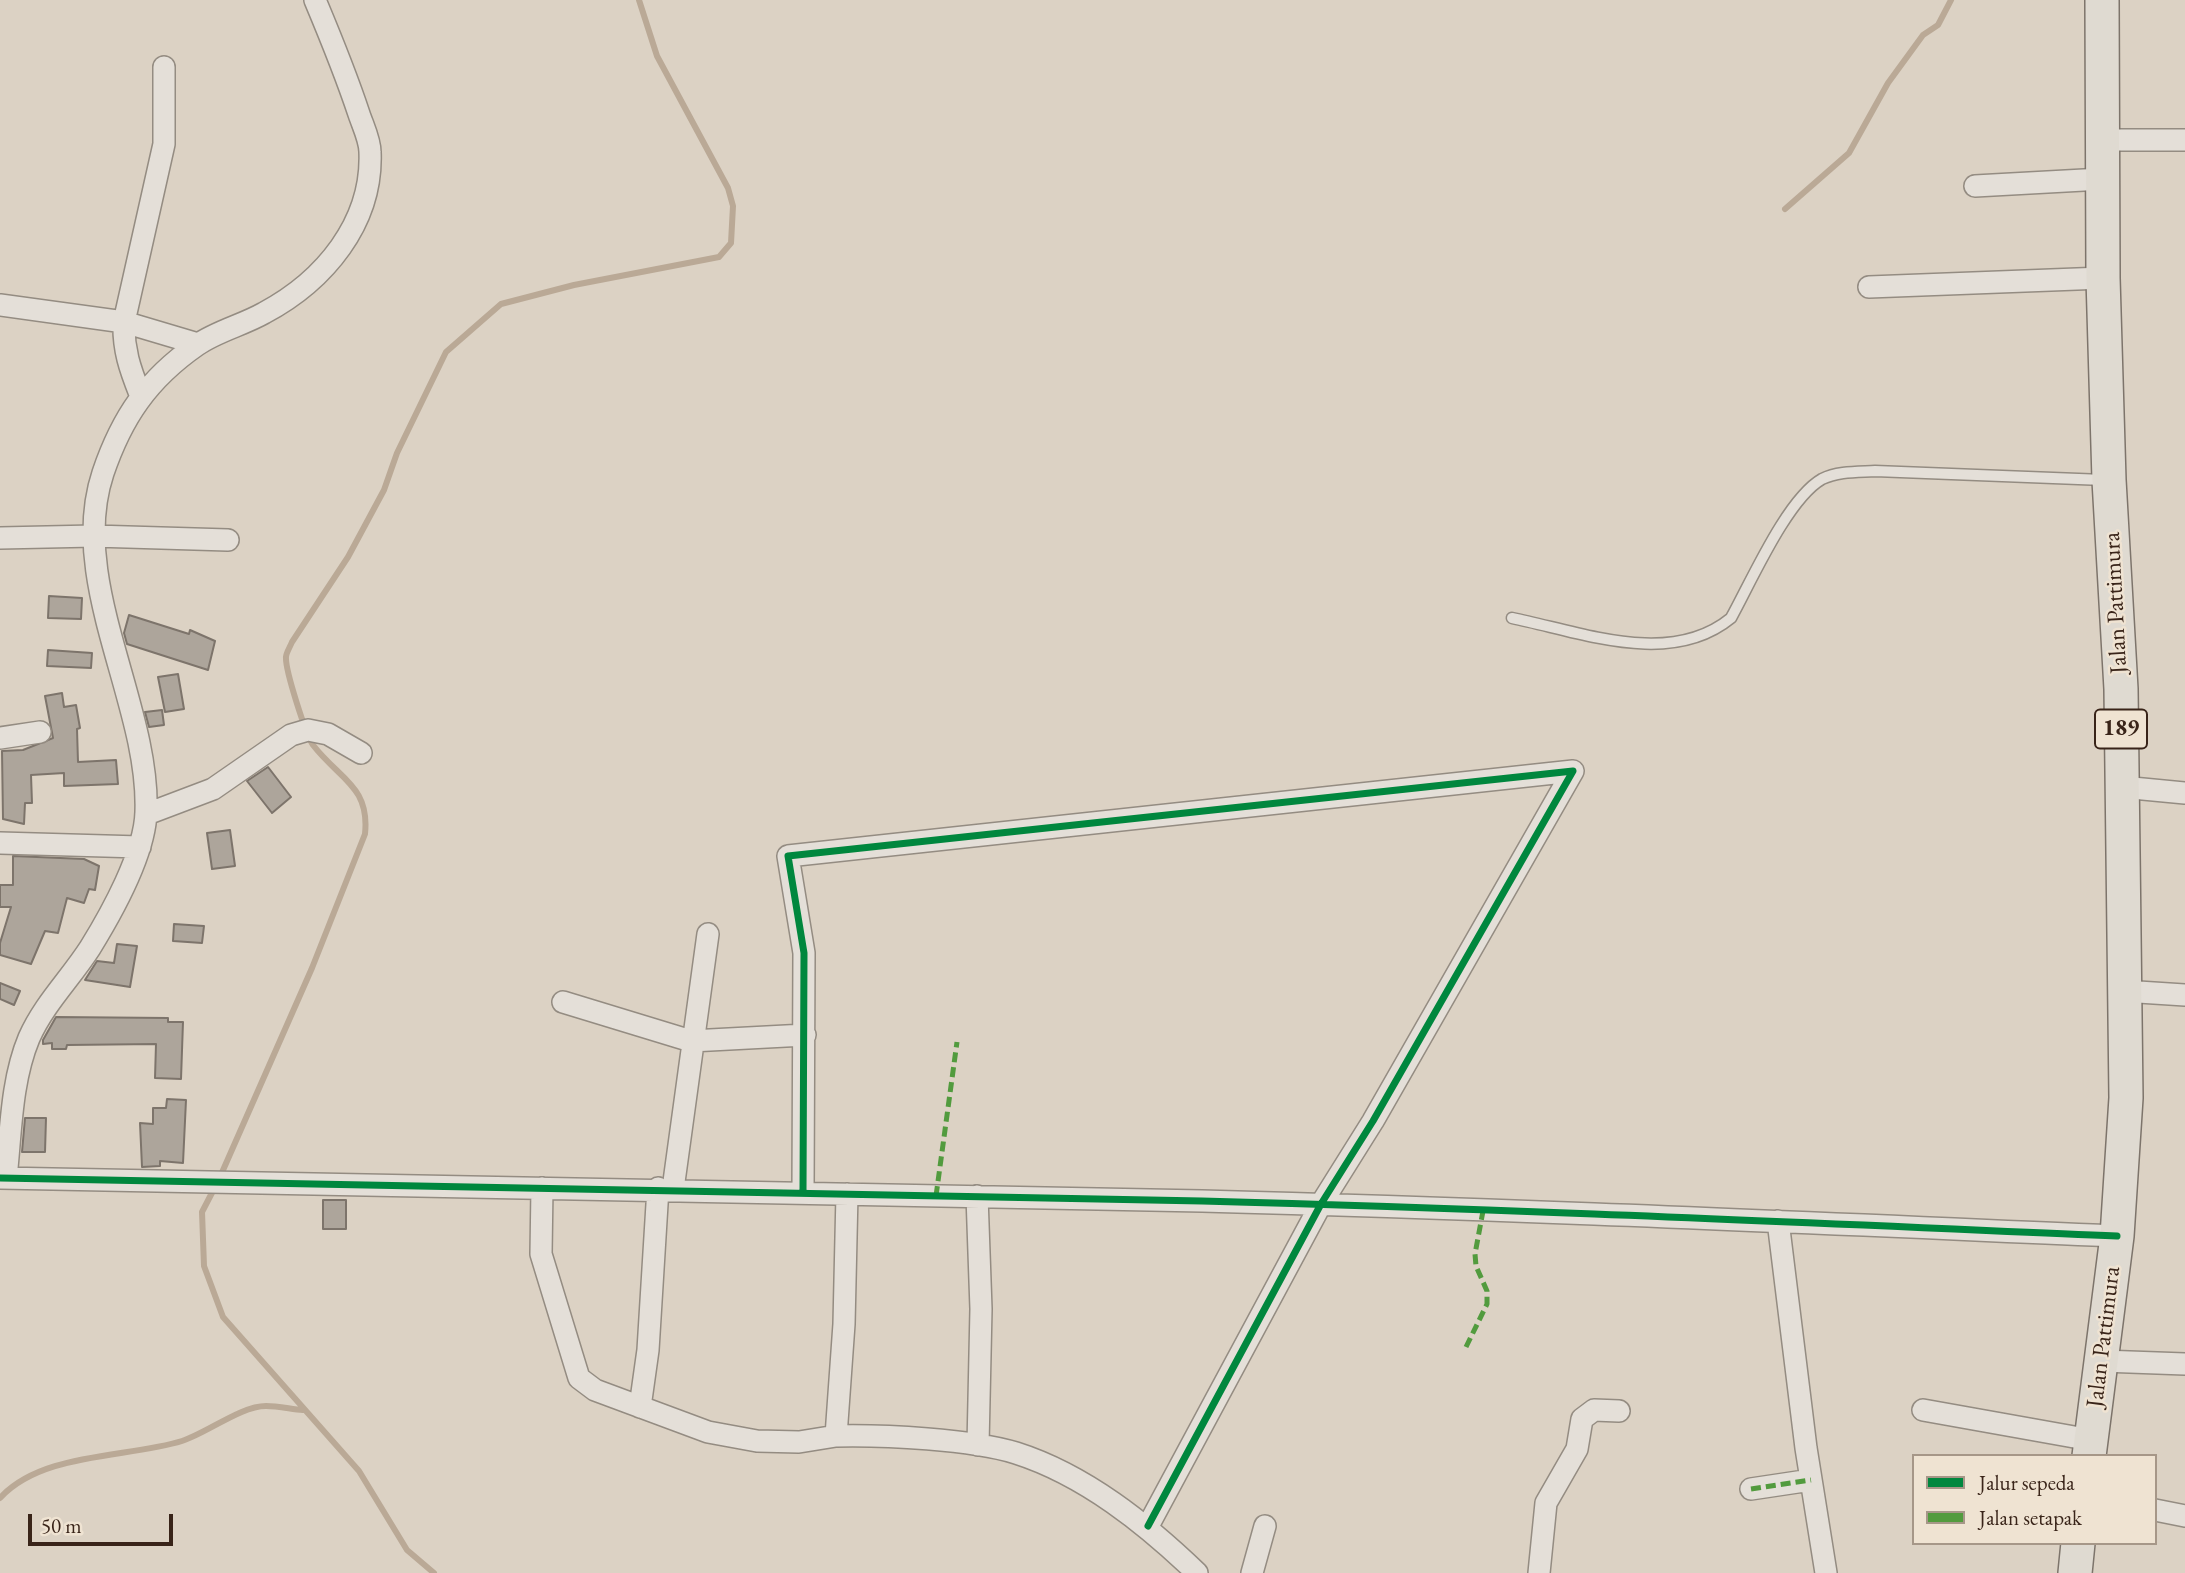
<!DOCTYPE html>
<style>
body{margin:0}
#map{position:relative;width:2185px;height:1573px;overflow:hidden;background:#dcd2c4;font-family:"EB Garamond",serif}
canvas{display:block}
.legend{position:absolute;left:1912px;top:1454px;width:245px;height:91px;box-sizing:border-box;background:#efe3d2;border:2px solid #a69788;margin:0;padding:9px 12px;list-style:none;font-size:21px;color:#392419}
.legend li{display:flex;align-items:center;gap:14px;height:35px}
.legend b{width:35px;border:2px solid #a69788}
.scale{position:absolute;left:28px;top:1514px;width:145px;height:32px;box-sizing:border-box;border:4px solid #392419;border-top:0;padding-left:9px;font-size:21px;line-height:24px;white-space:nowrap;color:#392419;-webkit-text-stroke:5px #efe3d2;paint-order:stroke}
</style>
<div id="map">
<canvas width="2185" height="1573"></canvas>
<ul class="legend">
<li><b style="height:9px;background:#00873e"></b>Jalur sepeda</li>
<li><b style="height:9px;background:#529b3e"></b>Jalan setapak</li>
</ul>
<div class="scale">50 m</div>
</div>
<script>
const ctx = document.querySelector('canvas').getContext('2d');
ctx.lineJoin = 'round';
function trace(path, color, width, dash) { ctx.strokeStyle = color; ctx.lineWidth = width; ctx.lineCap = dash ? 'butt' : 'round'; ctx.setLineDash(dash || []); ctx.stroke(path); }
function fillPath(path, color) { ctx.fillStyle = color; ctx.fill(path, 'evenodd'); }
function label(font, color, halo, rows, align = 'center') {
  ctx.font = font + ' "EB Garamond",serif'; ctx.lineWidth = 5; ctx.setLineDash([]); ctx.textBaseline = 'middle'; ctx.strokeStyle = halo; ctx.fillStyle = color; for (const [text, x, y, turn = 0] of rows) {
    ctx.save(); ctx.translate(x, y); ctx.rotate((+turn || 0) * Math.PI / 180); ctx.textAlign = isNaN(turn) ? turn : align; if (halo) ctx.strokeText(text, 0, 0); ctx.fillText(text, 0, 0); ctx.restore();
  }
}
const stream = new Path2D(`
 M1785,209L1849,153L1888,83L1923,35L1938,25L1951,0
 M220,1177L312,968L365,834C370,786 339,779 313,745C306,735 285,670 286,657C286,653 290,647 292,642L348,557L384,490L397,453L446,352L501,304L574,285L719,257L731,243L733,206L728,188L657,56L639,0
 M215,1187L202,1212L204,1266L223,1317L359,1471L407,1550L434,1573
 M0,1498C42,1452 127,1458 182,1441C207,1433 241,1406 266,1406C278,1406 291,1409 303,1410`);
const building = new Path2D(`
 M49,596L82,598L81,619L48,618Z
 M129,615L189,634L190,630L215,641L208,670L127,644L124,633Z
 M48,650L92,653L91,668L47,666Z
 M178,674L184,709L165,712L158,677Z
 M62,693L64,707L76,705L80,728L77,729L78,762L116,760L118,784L64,786V773L31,775L32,803H25L24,824L3,819L2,751L23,750L53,738L45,696Z
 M162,710L164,725L149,727L145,712Z
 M268,767L291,797L272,813L247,781Z
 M230,830L235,866L212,869L207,833Z
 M13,856L84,859L99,866L95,890L89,889L84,903L67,898L58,933L45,931L31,964L0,955V943L11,907H0V885H13Z
 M174,924L204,926L202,943L173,941Z
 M117,944L137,946L130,987L85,980L97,961L114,963Z
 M0,983L20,991L14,1005L0,999Z
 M56,1017L168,1018V1022H183L181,1079L155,1078L156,1044L67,1045L66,1049H52V1043L43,1044V1040Z
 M167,1099L186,1100L183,1163L160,1161V1166L142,1167L140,1123L153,1124V1108H166Z
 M25,1118H46L45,1152H22Z
 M323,1200H346V1229H323Z`);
const lane = new Path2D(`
 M1512,618C1581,632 1670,668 1731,618C1751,582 1787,499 1822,479C1838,471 1858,472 1875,471L2104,480`);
const street = new Path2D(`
 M2102,140H2185
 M1975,186L2102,179
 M1869,287L2103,278
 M0,305L124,322L198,344
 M140,394C130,369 123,349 124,322L164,144V67
 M0,538L94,536L228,540
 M0,738L40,732
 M2122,787L2185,793
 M147,814L213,789L291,735L308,730L328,734L361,753
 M0,843L140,847
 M2123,991L2185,995
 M563,1002L691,1041L805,1035
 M0,1178C401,1185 802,1190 1202,1201C1507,1209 1812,1223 2117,1236
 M6,1178C11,1132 11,1081 29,1038C44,1004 70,979 90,948C111,914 145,853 146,812C150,704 67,581 103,473C122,417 148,379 197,345C217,331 243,325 264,313C324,281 373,223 370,152C370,140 363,126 359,114C346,75 331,38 315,0
 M542,1188L541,1254L579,1378L595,1390L708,1432L757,1441L799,1442L836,1436
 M673,1189L708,934
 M803,1192L804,953L788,856L1573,771L1373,1121L1321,1204L1148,1526
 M847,1194L844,1324L836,1436C884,1435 971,1439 1016,1453C1085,1475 1146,1524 1197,1573
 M977,1196L981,1309L978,1445
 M1778,1221L1806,1448L1826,1573
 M2102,1361L2185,1364
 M640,1407L648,1350L658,1188
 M1923,1410L2091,1440
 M1751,1489L1811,1480
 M2155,1510L2185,1516
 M1252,1573L1265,1526
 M1539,1573L1546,1503L1577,1449L1582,1419L1594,1410L1619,1411`);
const primary = new Path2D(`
 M2089,1456L2117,1236L2126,1098L2121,689L2109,480L2103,278L2102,0
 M2075,1573L2078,1543`);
const quiet = new Path2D(`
 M936,1196L957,1042
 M1466,1347L1487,1304V1291L1476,1266L1475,1254L1483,1211
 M1751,1489L1811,1480`);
const cycleway = new Path2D(`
 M0,1178C401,1185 802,1190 1202,1201C1507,1209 1812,1223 2117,1236
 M803,1192L804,953L788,856L1573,771L1373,1121L1321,1204L1148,1526`);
const shields = [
 [2121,729,52]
];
const shieldNames = [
 ["189",2121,729]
];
const streetNames = [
 ["Jalan Pattimura",2116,603,-93],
 ["Jalan Pattimura",2104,1337,-83]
];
trace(stream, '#baa996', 6);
fillPath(building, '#ada59b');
trace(building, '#7d746b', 2);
trace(lane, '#948c82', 13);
trace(street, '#948c82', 24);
trace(primary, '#7d746b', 36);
trace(lane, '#e4dfd8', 10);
trace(street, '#e4dfd8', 21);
trace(primary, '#dfdad1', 33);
trace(quiet, '#529b3e', 5, [10, 5]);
trace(cycleway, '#00873e', 7);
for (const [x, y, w] of shields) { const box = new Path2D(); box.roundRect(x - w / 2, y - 19.5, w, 39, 5); ctx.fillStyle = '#efe3d2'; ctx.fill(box); trace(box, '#392419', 2); }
label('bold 23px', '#392419', null, shieldNames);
label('24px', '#392419', '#efe3d2', streetNames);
</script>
